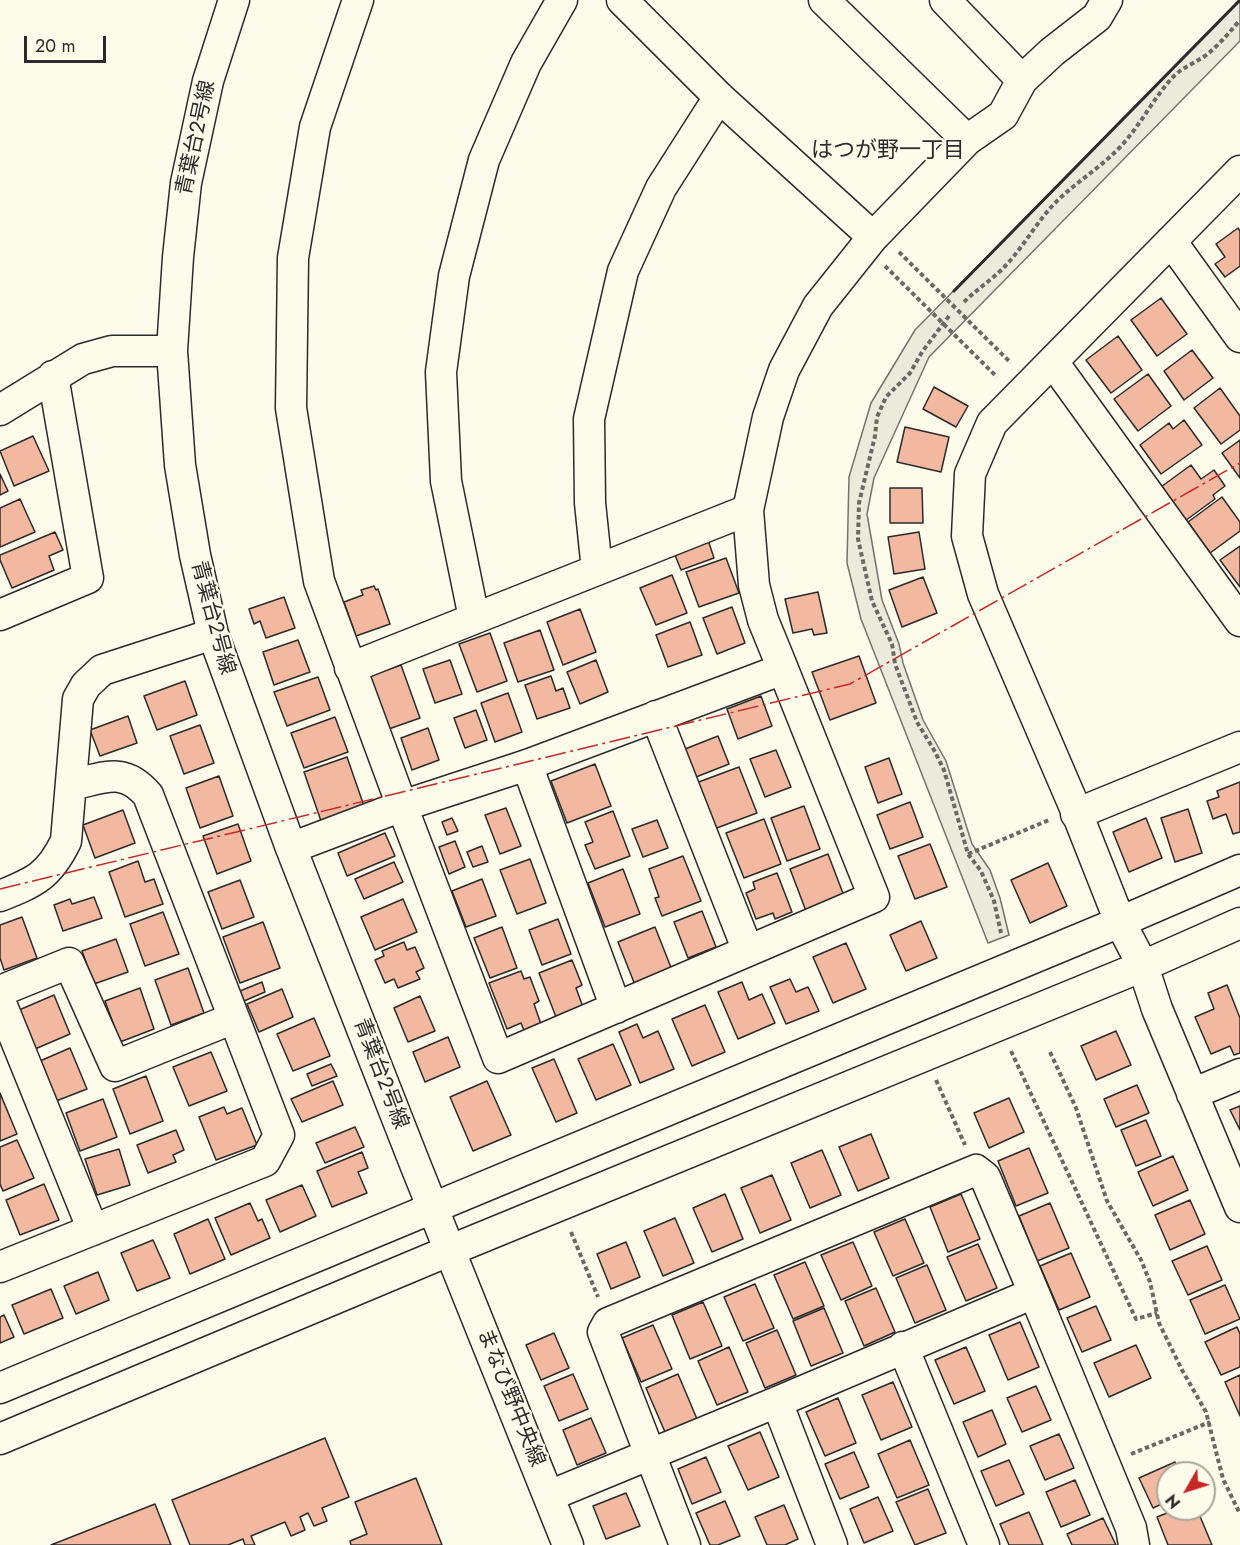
<!DOCTYPE html>
<meta charset="utf-8">
<style>
body{margin:0}
#map{position:relative;width:1240px;height:1545px;overflow:hidden;background:#fdfbea;font-family:Jost,sans-serif}
canvas{display:block}
.north{position:absolute;left:1156px;top:1461px;width:60px;height:60px;box-sizing:border-box;background:#fdfbea;border:2px solid #a9a89e;border-radius:50%;rotate:231deg;font-size:16px;font-weight:700;line-height:24px;text-align:center;color:#2b2b2b}
.north::after{content:'';display:block;margin:auto;width:21px;height:27px;background:#c62828;clip-path:polygon(50% 0,100% 100%,50% 72%,0 100%)}
.scale{position:absolute;left:24px;top:36px;width:82px;height:27px;box-sizing:border-box;border:3px solid #2b2b2b;border-top:0;padding-left:8px;font-size:18px;line-height:21px;white-space:nowrap;color:#2b2b2b;-webkit-text-stroke:4px #fdfbea;paint-order:stroke}
</style>
<div id="map">
<canvas width="1240" height="1545"></canvas>
<div class="north">N</div>
<div class="scale">20 m</div>
</div>
<script>
const ctx = document.querySelector('canvas').getContext('2d');
ctx.lineJoin = 'round';
function fillPath(path, color) { ctx.fillStyle = color; ctx.fill(path, 'evenodd'); }
function trace(path, color, width, dash) { ctx.strokeStyle = color; ctx.lineWidth = width; ctx.lineCap = dash ? 'butt' : 'round'; ctx.setLineDash(dash || []); ctx.stroke(path); }
function label(font, color, halo, rows, align = 'center') {
  ctx.font = font + ' Jost,"Noto Sans JP",sans-serif'; ctx.lineWidth = 4.5; ctx.setLineDash([]); ctx.textBaseline = 'middle'; ctx.strokeStyle = halo; ctx.fillStyle = color; for (const [text, x, y, turn = 0] of rows) {
    ctx.save(); ctx.translate(x, y); ctx.rotate((+turn || 0) * Math.PI / 180); ctx.textAlign = isNaN(turn) ? turn : align; if (halo) ctx.strokeText(text, 0, 0); ctx.fillText(text, 0, 0); ctx.restore();
  }
}
const green = new Path2D(`
 M1240,0V41L929,357L874,478L867,514L882,600L899,644L903,663L923,720L946,761L972,844L990,870L1000,898L1009,935L988,943L861,619L847,563L849,477L871,403L915,330Z`);
const building = new Path2D(`
 M1238,228L1240,231V266L1225,277L1215,264L1225,257L1216,244Z
 M1161,298L1187,334L1157,356L1131,320Z
 M1118,336L1142,370L1111,393L1086,360Z
 M1192,350L1213,378L1184,400L1164,371Z
 M1148,374L1171,406L1138,431L1114,399Z
 M934,387L968,406L956,427L923,409Z
 M1220,388L1240,416V430L1221,444L1194,408Z
 M1184,420L1202,445L1161,474L1140,445L1169,423L1173,429Z
 M905,427L949,437L941,472L897,462Z
 M33,436L49,471L14,486L0,451Z
 M1240,440V478L1222,453Z
 M1191,465L1201,479L1214,470L1225,486L1213,495L1215,499L1178,526L1154,492Z
 M0,474L8,491L0,495Z
 M890,488H922L923,523H890Z
 M1222,497L1240,522V531L1210,553L1188,522Z
 M20,499L35,532L0,547V508Z
 M55,532L63,550L49,556L54,570L12,588L0,560V555Z
 M919,532L925,569L894,574L888,537Z
 M707,537L714,558L681,570L673,550Z
 M1240,546V587L1220,560Z
 M726,558L739,593L699,607L686,572Z
 M672,575L687,613L656,625L640,588Z
 M923,577L937,613L902,627L889,590Z
 M374,586L376,590L378,589L390,624L356,636L344,602L363,595L361,590Z
 M818,592L827,633L814,635L812,629L793,633L785,599Z
 M284,597L295,628L266,638L260,621L254,624L249,609Z
 M732,607L745,643L717,654L703,618Z
 M580,609L596,652L563,665L547,622Z
 M690,622L702,655L668,667L656,635Z
 M540,630L554,670L518,682L504,643Z
 M490,633L507,681L477,692L459,644Z
 M298,640L310,672L274,685L263,652Z
 M859,656L876,703L830,720L812,672Z
 M450,660L462,694L435,703L423,669Z
 M596,660L608,692L580,704L567,672Z
 M401,665L420,718L386,730L367,677Z
 M551,676L556,691L563,688L570,708L537,719L525,685Z
 M318,677L330,710L287,726L274,692Z
 M185,681L197,715L157,730L144,696Z
 M508,693L522,732L495,742L481,703Z
 M761,696L772,726L738,739L727,709Z
 M476,710L487,740L465,748L454,718Z
 M128,716L137,743L100,756L90,730Z
 M335,717L348,752L304,768L291,733Z
 M200,725L214,763L184,774L170,736Z
 M428,728L439,760L412,770L401,738Z
 M718,736L729,764L691,779L680,751Z
 M776,750L791,787L765,797L750,759Z
 M347,757L364,806L321,821L304,772Z
 M889,758L902,794L878,803L865,767Z
 M595,764L611,806L567,823L551,781Z
 M739,767L757,813L714,829L696,783Z
 M219,776L233,816L200,828L186,788Z
 M1240,782V832L1233,834L1226,814L1213,819L1207,801L1219,797L1217,791Z
 M910,802L923,837L890,849L877,815Z
 M804,806L820,849L787,861L771,818Z
 M506,808L521,846L500,854L485,815Z
 M1188,809L1202,853L1175,862L1161,818Z
 M123,810L135,843L95,858L83,825Z
 M613,811L630,856L595,869L585,845L593,842L585,822Z
 M452,818L458,831L447,835L442,822Z
 M1146,818L1162,858L1129,872L1113,832Z
 M764,819L781,864L744,878L726,833Z
 M657,820L668,848L643,857L632,829Z
 M238,824L251,861L217,874L203,836Z
 M385,833L395,856L347,876L338,853Z
 M455,841L465,867L449,874L439,847Z
 M930,844L947,887L915,899L898,856Z
 M482,846L488,862L473,867L467,852Z
 M828,854L844,896L806,911L790,869Z
 M683,856L701,901L662,916L655,898L659,897L649,869Z
 M530,859L546,903L517,914L500,870Z
 M138,861L145,882L154,879L163,904L125,917L109,872Z
 M394,862L403,882L364,899L355,879Z
 M1048,863L1067,906L1030,923L1011,880Z
 M623,869L640,914L605,927L588,883Z
 M777,873L792,912L775,919L773,913L756,919L746,893L755,889L753,882Z
 M482,879L496,916L466,927L452,891Z
 M240,880L254,917L222,929L208,892Z
 M94,897L102,918L63,931L54,905L70,899L72,904Z
 M403,899L417,932L375,950L361,917Z
 M702,911L716,947L688,958L674,922Z
 M163,912L179,954L145,966L130,924Z
 M22,917L37,958L4,970L0,958V925Z
 M558,919L571,954L542,965L529,930Z
 M921,921L937,958L906,971L890,935Z
 M263,922L280,968L240,983L223,937Z
 M502,927L517,968L490,978L474,938Z
 M655,927L672,970L635,985L618,942Z
 M116,939L128,972L94,984L82,951Z
 M404,942L407,950L415,947L424,968L416,972L420,979L398,988L394,979L385,983L375,960L384,956L382,951Z
 M846,943L866,989L833,1003L813,957Z
 M572,960L582,985L576,988L583,1007L556,1017L539,973Z
 M188,968L204,1013L171,1025L155,980Z
 M521,971L524,979L530,977L539,1001L534,1004L542,1027L525,1033L521,1023L507,1029L489,983Z
 M790,979L796,992L808,987L819,1011L786,1024L770,987Z
 M262,982L265,992L244,1001L240,991Z
 M742,982L749,1000L762,994L775,1023L738,1039L718,992Z
 M1227,985L1240,1018V1053L1234,1055L1230,1046L1211,1054L1195,1017L1214,1009L1208,993Z
 M140,988L154,1029L120,1042L105,1001Z
 M282,989L293,1017L259,1032L247,1004Z
 M54,995L70,1034L35,1049L19,1010Z
 M420,996L435,1031L408,1042L394,1008Z
 M705,1005L725,1052L692,1066L672,1019Z
 M314,1018L330,1056L293,1071L277,1034Z
 M637,1024L643,1038L658,1031L674,1069L640,1083L619,1032Z
 M1116,1031L1131,1065L1096,1080L1081,1046Z
 M448,1037L460,1067L425,1082L413,1052Z
 M613,1044L631,1085L596,1100L578,1059Z
 M70,1048L87,1089L56,1101L40,1061Z
 M211,1052L227,1091L189,1106L173,1067Z
 M554,1059L577,1113L556,1122L532,1068Z
 M331,1064L337,1076L312,1086L307,1074Z
 M146,1076L163,1121L130,1134L113,1089Z
 M333,1081L343,1105L302,1122L291,1099Z
 M487,1081L511,1135L473,1151L450,1097Z
 M1137,1085L1149,1113L1116,1127L1104,1099Z
 M0,1093L17,1134L0,1141Z
 M1009,1098L1024,1132L989,1148L974,1113Z
 M103,1099L117,1137L80,1151L66,1113Z
 M1240,1106V1130L1230,1110Z
 M224,1107L227,1114L242,1108L257,1145L216,1160L199,1117Z
 M1146,1120L1161,1156L1136,1166L1121,1130Z
 M355,1127L364,1147L325,1163L316,1143Z
 M176,1130L184,1150L173,1155L176,1162L148,1173L137,1145Z
 M871,1134L889,1178L858,1191L839,1147Z
 M17,1140L34,1178L3,1191L0,1184V1147Z
 M1029,1148L1048,1193L1016,1206L998,1161Z
 M119,1149L130,1185L97,1195L85,1159Z
 M822,1150L841,1195L810,1208L791,1163Z
 M362,1152L368,1168L358,1172L367,1193L332,1207L317,1171Z
 M1173,1156L1188,1190L1153,1206L1138,1172Z
 M772,1175L791,1220L760,1233L741,1188Z
 M44,1184L59,1220L20,1235L6,1200Z
 M302,1185L316,1216L280,1232L266,1200Z
 M725,1194L743,1239L712,1252L693,1208Z
 M961,1194L980,1239L948,1252L930,1207Z
 M1190,1200L1205,1234L1170,1250L1155,1215Z
 M250,1203L258,1221L262,1219L270,1238L231,1255L215,1218Z
 M1050,1203L1069,1248L1037,1261L1019,1216Z
 M675,1218L694,1263L663,1276L644,1231Z
 M208,1219L225,1259L190,1274L174,1234Z
 M905,1219L924,1263L893,1276L874,1232Z
 M153,1240L170,1278L137,1291L121,1253Z
 M626,1242L640,1277L611,1289L597,1254Z
 M853,1242L872,1286L841,1300L821,1255Z
 M978,1244L997,1288L966,1301L947,1257Z
 M1207,1246L1222,1280L1188,1295L1172,1261Z
 M1071,1253L1090,1297L1059,1310L1040,1266Z
 M805,1262L824,1306L793,1319L774,1275Z
 M927,1265L946,1310L915,1323L896,1278Z
 M98,1272L109,1300L76,1314L64,1286Z
 M755,1284L774,1328L743,1341L724,1297Z
 M1225,1285L1240,1319L1205,1334L1190,1300Z
 M876,1288L895,1332L864,1346L845,1301Z
 M51,1289L63,1318L24,1334L12,1305Z
 M703,1302L722,1346L690,1359L672,1315Z
 M1096,1306L1111,1340L1082,1352L1067,1318Z
 M824,1308L843,1353L811,1366L793,1321Z
 M4,1315L14,1337L0,1343V1317Z
 M1020,1322L1039,1367L1008,1380L989,1335Z
 M653,1325L672,1369L641,1382L622,1338Z
 M1237,1327L1240,1334V1367L1221,1375L1205,1342Z
 M777,1330L796,1375L765,1388L746,1343Z
 M554,1333L569,1368L541,1380L526,1345Z
 M1136,1345L1151,1378L1109,1397L1094,1363Z
 M729,1347L748,1392L717,1405L698,1361Z
 M966,1347L985,1391L954,1404L935,1360Z
 M573,1374L588,1409L559,1421L544,1386Z
 M678,1374L697,1419L665,1432L646,1388Z
 M1240,1375V1416L1225,1382Z
 M893,1382L912,1427L881,1440L862,1395Z
 M1036,1386L1051,1420L1022,1432L1007,1398Z
 M838,1398L856,1443L825,1456L806,1412Z
 M992,1410L1006,1444L978,1457L963,1422Z
 M591,1418L606,1453L577,1465L563,1430Z
 M760,1432L779,1477L748,1490L728,1446Z
 M1059,1434L1074,1468L1045,1480L1030,1446Z
 M325,1438L349,1497L322,1508L327,1521L314,1526L308,1513L300,1517L305,1530L291,1536L285,1522L251,1536L255,1545H245L243,1539L228,1545H190L172,1500Z
 M910,1440L929,1485L897,1498L878,1454Z
 M854,1452L869,1487L840,1499L825,1464Z
 M706,1457L721,1492L692,1504L678,1469Z
 M1009,1460L1024,1494L996,1506L981,1471Z
 M1175,1462L1180,1473H1168V1501L1153,1508L1139,1478Z
 M416,1478L442,1545H351L350,1541L367,1534L355,1502Z
 M1075,1480L1090,1515L1061,1527L1046,1492Z
 M928,1489L946,1533L915,1545L896,1502Z
 M626,1493L640,1526L606,1539L593,1506Z
 M878,1497L893,1531L864,1543L850,1509Z
 M725,1501L740,1536L718,1545H710L696,1513Z
 M155,1504L171,1545H51Z
 M784,1505L798,1539L785,1545H767L755,1517Z
 M1177,1509H1197L1212,1545H1168L1157,1517Z
 M1029,1512L1043,1545H1009L1000,1524Z
 M1103,1518L1116,1545H1072L1067,1534Z`);
const path = new Path2D(`
 M899,252L1011,363
 M885,266L997,377
 M964,302C978,288 995,278 1008,263C1026,243 1038,220 1056,202C1077,181 1102,167 1122,145C1142,123 1154,97 1174,76C1183,67 1195,63 1205,56C1219,45 1229,33 1240,20
 M949,316L922,352L910,373L886,397L877,417L875,436L859,503L858,539L872,601L892,644L895,664L917,722L934,750L944,770L968,854L981,871L994,901L1001,933
 M968,854L1049,820
 M1011,1051L1136,1319L1157,1313
 M1050,1052L1076,1108L1107,1201L1141,1260L1150,1282L1159,1323L1182,1370L1206,1412L1223,1479L1240,1514
 M936,1080L965,1145
 M571,1232L598,1297
 M1131,1454L1210,1422`);
const minor = new Path2D(`
 M234,0L208,81L186,183L178,257L172,351L180,465L195,555L213,634L291,848L415,1164L568,1545
 M622,0L719,97L873,237
 M945,0L1022,80
 M967,140L1003,115L1022,80L1052,52L1097,17L1107,0
 M1240,171L992,423L970,474L967,536L983,594L1075,808L1120,922L1143,966L1157,1009L1240,1207
 M1171,241L1240,337
 M1053,362L1240,621
 M0,410L83,359L112,351H172
 M597,570L590,503L589,419L623,271L661,188L719,97
 M0,615L88,578L53,376
 M474,618L446,481L441,372L454,276L484,160L526,63L562,0
 M350,668L748,510
 M783,669L763,620L754,585L748,510L768,417L784,370L818,306L873,237L967,140L824,0
 M656,716L748,951
 M527,765L616,1008
 M1076,814L1240,747
 M291,848L402,806L527,765L783,669L874,897L498,1058L402,806L319,581L291,408L293,258L315,127L358,0
 M0,896C35,882 49,876 66,841L78,699L86,685L102,670L213,634
 M0,991L69,963L115,1066L234,1018
 M0,1001L93,1230
 M1192,1094L1240,1074
 M0,1267L265,1161L279,1135L148,795C123,766 105,778 71,785
 M903,1347L984,1545
 M0,1388L1120,922L1240,870
 M777,1402L832,1545
 M0,1439L451,1250L1143,966L1240,923
 M549,1496L777,1402L1034,1293L1131,1528L1134,1545
 M685,1545L603,1332L608,1323L976,1170L985,1177L1034,1293`);
const wall = new Path2D(`
 M954,291L1240,0`);
const power = new Path2D(`
 M0,889L850,684L1240,463`);
const streetNames = [
 ["青葉台2号線",197,138,-78],
 ["青葉台2号線",212,618,75],
 ["青葉台2号線",380,1074,69],
 ["まなび野中央線",510,1398,68]
];
const neighbourhoodNames = [
 ["はつが野一丁目",888,152]
];
fillPath(green, '#ecebdb');
trace(green, '#74746e', 1.5);
fillPath(building, '#f2b8a0');
trace(building, '#2b2b2b', 1.5);
trace(minor, '#2b2b2b', 33);
trace(path, '#6a6964', 4, [4.5, 3]);
trace(minor, '#fdfbea', 30);
trace(wall, '#2b2b2b', 3);
trace(power, '#c62828', 1.5, [21, 4.5, 3, 4.5]);
label('21px', '#2b2b2b', '#fdfbea', streetNames);
label('22px', '#2b2b2b', '#fdfbea', neighbourhoodNames);
</script>
